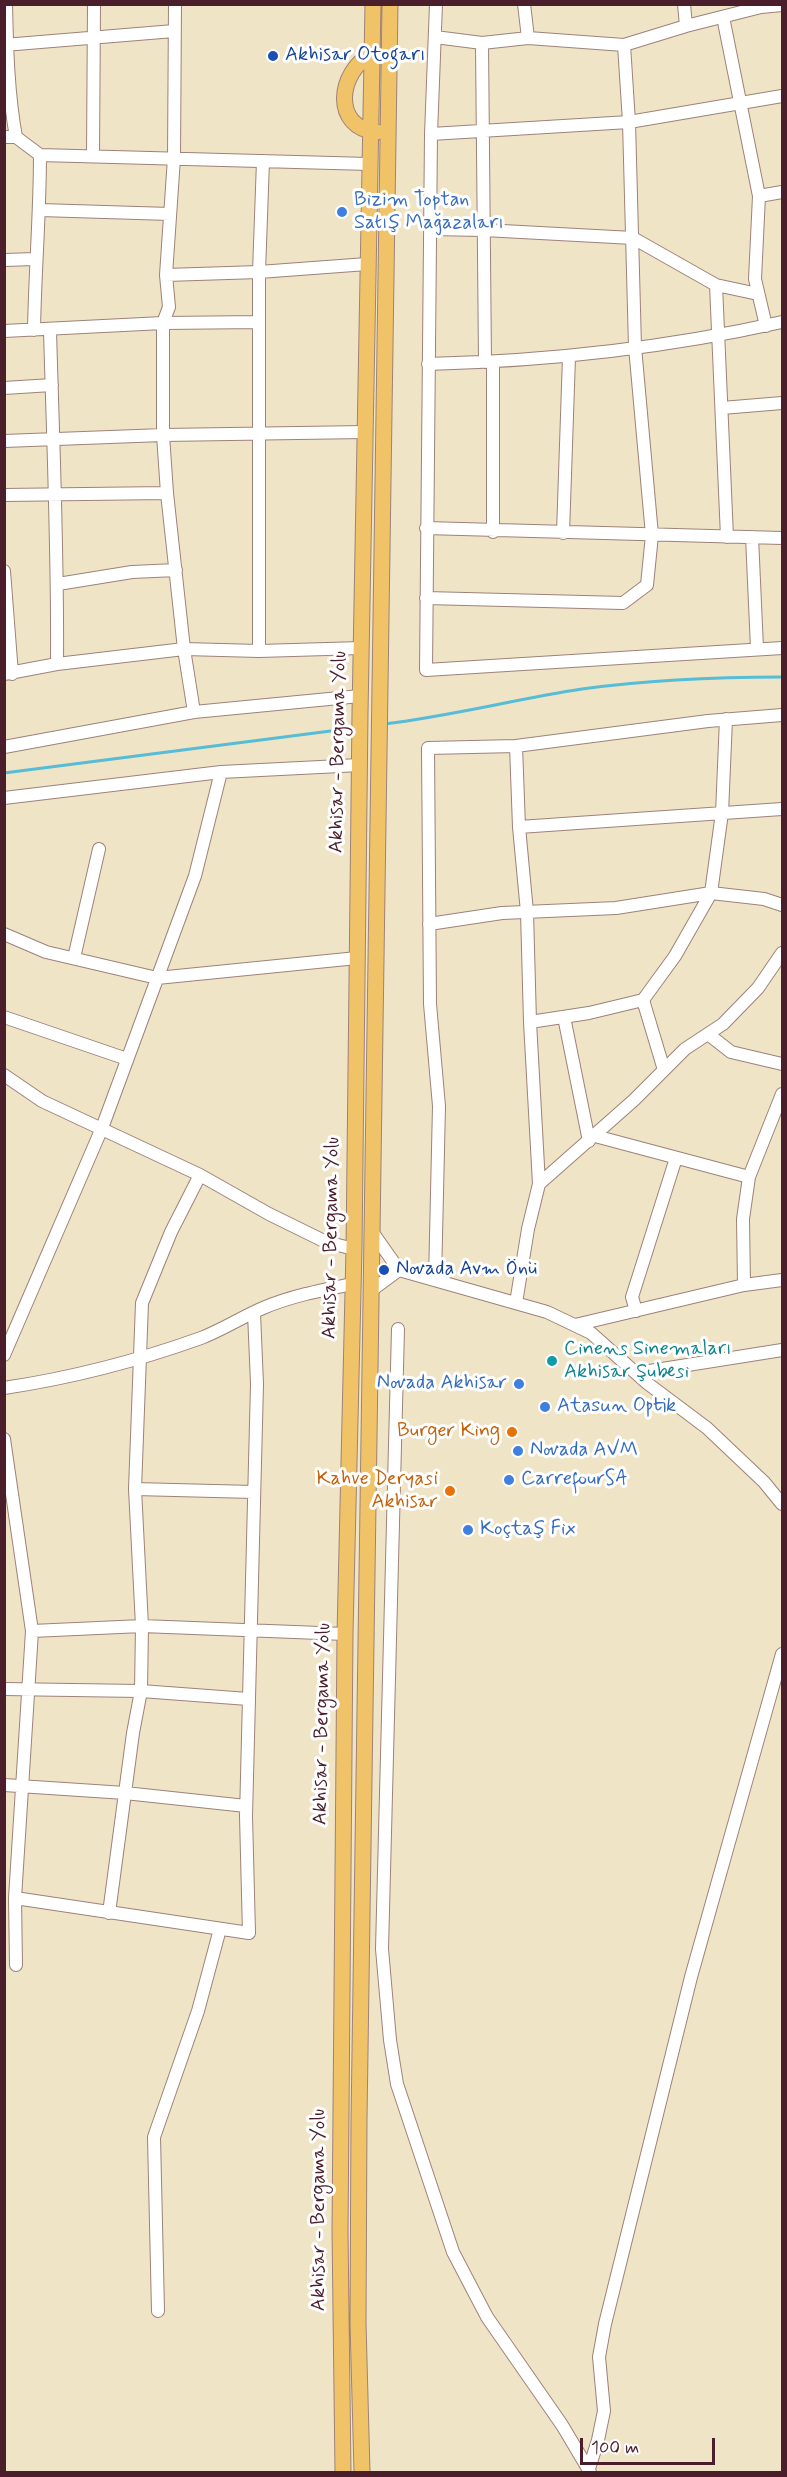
<!DOCTYPE html>
<meta charset="utf-8">
<style>
body{margin:0}
#map{position:relative;width:787px;height:2477px;overflow:hidden;background:#f0e4c7;font-family:Mynerve,sans-serif}
canvas{display:block}
.frame{position:absolute;inset:0;border:6px solid #4a1f2b;pointer-events:none}
.scale{position:absolute;left:580px;top:2438px;width:135px;height:27px;box-sizing:border-box;border:3px solid #4a1f2b;border-top:0;padding-left:8px;font-size:18px;line-height:21px;white-space:nowrap;color:#4a1f2b;-webkit-text-stroke:4px #fff;paint-order:stroke}
</style>
<div id="map">
<canvas width="787" height="2477"></canvas>
<div class="frame"></div>
<div class="scale">100 m</div>
</div>
<script>
const ctx = document.querySelector('canvas').getContext('2d');
ctx.lineJoin = 'round';
function trace(path, color, width, dash) { ctx.strokeStyle = color; ctx.lineWidth = width; ctx.lineCap = dash ? 'butt' : 'round'; ctx.setLineDash(dash || []); ctx.stroke(path); }
function label(font, color, halo, rows, align = 'center') {
  ctx.font = font + ' Mynerve,sans-serif'; ctx.lineWidth = 6; ctx.setLineDash([]); ctx.textBaseline = 'middle'; ctx.strokeStyle = halo; ctx.fillStyle = color; for (const [text, x, y, turn = 0] of rows) {
    ctx.save(); ctx.translate(x, y); ctx.rotate((+turn || 0) * Math.PI / 180); ctx.textAlign = isNaN(turn) ? turn : align; if (halo) ctx.strokeText(text, 0, 0); ctx.fillText(text, 0, 0); ctx.restore();
  }
}
const stream = new Path2D(`
 M384,724C451,716 516,699 582,689C648,680 716,677 782,677
 M4,773L354,728`);
const minor = new Path2D(`
 M6,4C7,49 8,93 16,137
 M175,4L174,158L166,275L169,307L163,323V435L167,493L184,649L194,712
 M436,4L431,134L426,670L782,648
 M524,4L528,38
 M684,4L686,26
 M723,17L759,196L755,279L766,326
 M435,37L482,43L528,38L624,45L686,26L761,7L782,5
 M482,43L485,362
 M4,45L174,31
 M431,134L629,122L782,96
 M4,137H16L40,155C40,213 35,271 34,330
 M40,155L369,164
 M93,156L94,4
 M759,196L782,192
 M40,210L170,214
 M430,229L484,230L633,238L716,285L758,294
 M4,260L35,259
 M166,275L259,272L367,264
 M716,285L727,537
 M50,330C53,441 58,552 57,664
 M4,331L163,323L259,322
 M428,364C548,361 666,348 782,322
 M4,388L52,385
 M722,408L782,403
 M4,441L163,435L365,432
 M4,495L167,493
 M426,528L782,538
 M493,532V362
 M563,533L569,357
 M752,537L757,648
 M4,571L12,674
 M58,584L132,572L176,570
 M426,598L623,603L647,585L652,535L635,347L629,122L624,45
 M259,651V272L263,161
 M4,674L57,664L184,649L259,651L361,648
 M516,746L519,827L527,912L530,1022L539,1184
 M4,747L194,712L360,696
 M4,798L221,772L360,765
 M519,827L782,809
 M429,924L502,913L616,908L711,893L764,899L782,905
 M4,934L46,952L157,978L357,958
 M74,958L99,849
 M643,1000L664,1070
 M4,1017L127,1059
 M564,1017L589,1141
 M530,1022L589,1013L643,1000L675,956L711,893L722,813L726,719
 M708,1034L731,1052L782,1064
 M4,1075L42,1101L200,1175L269,1214L326,1242L354,1249
 M595,1136L749,1177
 M373,1233L399,1270L547,1312L591,1333L647,1383L707,1428L764,1482L782,1504
 M435,1280L439,1106L430,1004L428,748L516,746L708,721L782,715
 M744,1285L743,1219L749,1177L782,1094
 M372,1290L399,1270
 M516,1303L528,1229L539,1184L634,1100L685,1049L723,1024L758,988L782,953
 M636,1311L632,1297L676,1158
 M575,1325L744,1285L782,1280
 M398,1329L382,1949L390,2040L397,2084L453,2252L487,2317L562,2425L590,2472
 M4,1355L102,1128L195,876L221,772
 M637,1373L782,1350
 M4,1388C71,1378 137,1361 201,1338C222,1330 242,1317 263,1308C291,1296 322,1290 352,1284
 M4,1439L32,1631L15,1898L16,1965
 M135,1489L254,1492
 M32,1631L142,1626L345,1634
 M4,1689L141,1691L248,1699
 M4,1785L125,1793L246,1806
 M15,1898L249,1933L246,1816L257,1384L254,1313
 M109,1913L133,1733L141,1691L142,1626L135,1489L142,1303L171,1232L200,1175
 M158,2311L154,2137L198,2011L220,1929
 M588,2472L598,2440L604,2411L599,2357L605,2324L691,1977L782,1654`);
const major = new Path2D(`
 M372,54C338,71 331,128 377,132
 M343,2472L340,2231L345,1634L354,1249L360,713L373,4
 M362,2472L358,2323L359,2119L390,4`);
const markers = [
 [273,56,6,"#1a4fb4"],
 [342,212,6,"#3f7fe0"],
 [384,1270,6,"#1a4fb4"],
 [552,1361,6,"#0f9aa8"],
 [519,1384,6,"#3f7fe0"],
 [545,1407,6,"#3f7fe0"],
 [512,1432,6,"#e8710a"],
 [518,1451,6,"#3f7fe0"],
 [509,1480,6,"#3f7fe0"],
 [450,1491,6,"#e8710a"],
 [468,1530,6,"#3f7fe0"]
];
const transitNames = [
 ["Akhisar Otogarı",285,56],
 ["Novada Avm Önü",396,1270]
];
const shopNames = [
 ["Bizim Toptan",354,201],
 ["Satış Mağazaları",354,224],
 ["Novada Akhisar",507,1384,"right"],
 ["Atasun Optik",557,1407],
 ["Novada AVM",530,1451],
 ["CarrefourSA",521,1480],
 ["Koçtaş Fix",480,1530]
];
const streetNames = [
 ["Akhisar - Bergama Yolu",339,752,-89],
 ["Akhisar - Bergama Yolu",332,1238,-89],
 ["Akhisar - Bergama Yolu",323,1724,-89],
 ["Akhisar - Bergama Yolu",320,2210,-90]
];
const cultureNames = [
 ["Cinens Sinemaları",564,1350],
 ["Akhisar Şubesi",564,1373]
];
const foodNames = [
 ["Burger King",500,1432],
 ["Kahve Deryasi",438,1480],
 ["Akhisar",438,1503]
];
trace(stream, '#57bcd5', 3);
trace(minor, '#9d8279', 14);
trace(major, '#9d8279', 17);
trace(minor, '#fff', 12);
trace(major, '#f1c369', 15);
for (const [x, y, r, color] of markers) { const dot = new Path2D(); dot.arc(x, y, r, 0, 2 * Math.PI); ctx.fillStyle = color; ctx.fill(dot); trace(dot, '#fff', 2); }
label('20px', '#164399', '#fff', transitNames, 'left');
label('20px', '#366cbe', '#fff', shopNames, 'left');
label('20px', '#4a1f2b', '#fff', streetNames);
label('20px', '#0d838f', '#fff', cultureNames, 'left');
label('20px', '#c56008', '#fff', foodNames, 'right');
</script>
